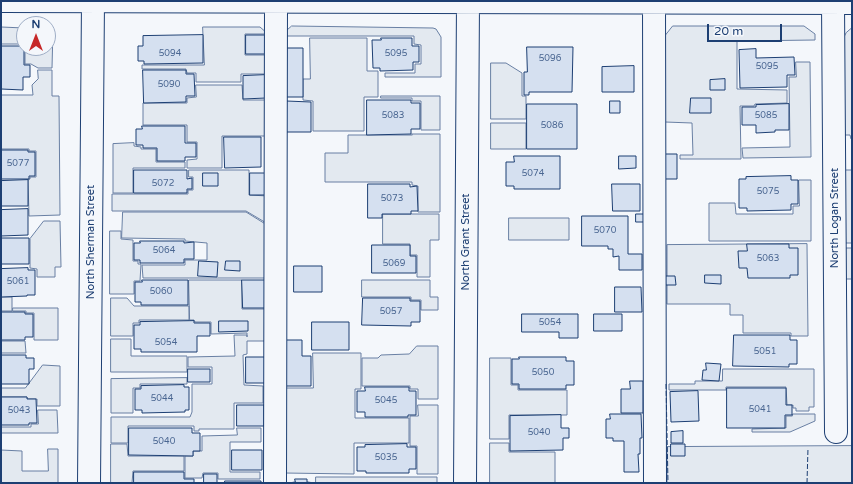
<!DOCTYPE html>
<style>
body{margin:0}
#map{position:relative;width:853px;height:484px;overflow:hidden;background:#f4f7fb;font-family:"Varela Round",sans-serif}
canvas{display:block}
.frame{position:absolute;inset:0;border:2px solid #1d3f73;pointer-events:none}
.north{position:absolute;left:16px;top:16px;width:40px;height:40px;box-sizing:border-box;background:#f4f7fb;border:1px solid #9eadc5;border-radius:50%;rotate:0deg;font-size:11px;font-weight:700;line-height:16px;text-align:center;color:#1d3f73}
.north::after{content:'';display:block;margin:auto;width:14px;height:18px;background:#c62828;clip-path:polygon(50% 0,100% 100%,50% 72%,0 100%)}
.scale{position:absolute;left:707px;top:24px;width:75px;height:18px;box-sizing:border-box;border:2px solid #1d3f73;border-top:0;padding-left:5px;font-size:12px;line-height:14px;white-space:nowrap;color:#1d3f73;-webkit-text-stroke:3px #f4f7fb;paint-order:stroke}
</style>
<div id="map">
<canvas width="853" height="484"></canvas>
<div class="frame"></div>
<div class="north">N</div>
<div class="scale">20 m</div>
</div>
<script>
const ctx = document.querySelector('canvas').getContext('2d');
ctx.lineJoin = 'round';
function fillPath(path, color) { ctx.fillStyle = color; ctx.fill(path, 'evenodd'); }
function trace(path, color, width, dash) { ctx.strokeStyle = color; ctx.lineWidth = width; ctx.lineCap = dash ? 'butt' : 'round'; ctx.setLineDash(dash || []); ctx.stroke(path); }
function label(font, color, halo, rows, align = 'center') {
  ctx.font = font + ' "Varela Round",sans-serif'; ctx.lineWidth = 3; ctx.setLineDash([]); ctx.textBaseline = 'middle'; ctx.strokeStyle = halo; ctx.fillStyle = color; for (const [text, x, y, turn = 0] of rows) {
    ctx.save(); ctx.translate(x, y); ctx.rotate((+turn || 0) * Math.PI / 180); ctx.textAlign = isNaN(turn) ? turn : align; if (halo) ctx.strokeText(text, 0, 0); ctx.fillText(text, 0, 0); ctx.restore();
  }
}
const green = new Path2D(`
 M292,26L433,28L436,29L441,37V77H385V73H415V64H421V45L414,44V36H284V33Z
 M673,26H804L815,34V40L737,41V89L787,90V103L755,104L754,106H740L741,159H680V155H693L692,123L665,122V36Z
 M1,27L24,28V44H1Z
 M203,27H260L268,34H245V55H268V74H241V82H196V73H187L186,69H142V65H204Z
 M48,28H53L52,68H38L31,64H25V48H48Z
 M852,28V139H851L850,135H843V39L846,33Z
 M310,38H367V71H378V97H364V131H313V101L303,100V79H310Z
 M796,62H810L811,157L743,158L742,148L790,147L789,77H796Z
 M491,63H506L522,73V96H526V119H491Z
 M38,70H52V96H59L60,215L29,216L28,180L30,179V177H36V151H29V149H1V95H33L32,85L38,79Z
 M196,85H242L243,100H266V136H222V168H187V160L197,159V142H187V125H143V103H187V98L196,97Z
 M381,96H440V130H421V101H412V98H381Z
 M491,123H526V149H491Z
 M412,134H440V212H418V186L412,185V182H325V153H348V135H412Z
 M134,143V146L141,147V149H156V162H185V168H133V193H113V144Z
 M189,170H249V195L268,196V224L246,211H112V194H188V190H193V177H189Z
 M845,170H852V243H846Z
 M799,180H811V241H709V203H735L736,214H793V206H799Z
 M123,212H246L267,225V278H143L142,265H185V260H207V243L185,241V239L122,238Z
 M383,214H439V240H430V277H417V255H410V244H383Z
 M509,218H569V240H509Z
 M44,221H60L61,267H55V277H37V269L30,268V239Z
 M110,231H121V239L133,240V261H138V264H141L140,281H134V294H110Z
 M807,244L808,336H791V333H743V315H730V304H667V245Z
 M846,248H852V279H846Z
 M189,280H242V309H268V341H247V354L243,355L244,385L263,386V403H234V429H199V431H194V426H128V443H111V417H190L192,412V384H212V367H188V357L235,356L234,335H247V337V333L211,334V322H195L194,320H190Z
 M362,280H430V297H438V310H421V300H411V297H362Z
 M1,297H12V311H1Z
 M111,298H127L134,306H189V320H139V323H133V336H111Z
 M13,308H58V340H34V313H26V311H13Z
 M111,339H131V356H187V372H111Z
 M1,341H25L26,353H1Z
 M417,346H438V399H418V389H410V386H362V358H378L381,355L409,354Z
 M313,353H361V389H355V418H409V443H354V474L284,473V388H313Z
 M490,358H511V385H518V390H567V415H509V439H490Z
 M43,365L60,366V406H37V399H27V397H1V388H25Z
 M723,369H814V407H809V411H796V408H793V405H787L786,387H726V390H669V384H695V381H722Z
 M187,378V384H140V388H133V413H111V379Z
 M418,405H438V474H417V446H410V416H418Z
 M38,410H57L58,433H1V427H31V424H38Z
 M793,414H815V421L790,432H752V429L786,428V416H792Z
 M237,428H261V442H230V472H260V479H218V473H203L202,478H185V456H193V451H202V436L237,435Z
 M490,443H509V452H555V483H490Z
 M111,444H127L128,456H184V471H133L132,483H111Z
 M852,446V483H667V447Z
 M48,449H58V483H1V450L22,451V471H48Z
 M316,477H437V483H316Z`);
const building = new Path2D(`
 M203,35V63L144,64V61H138V46H143V36Z
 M246,35H267V54H246Z
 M381,38H412V46H419V62H413V70L380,71V68H373L372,40H381Z
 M1,46H24V65H30V77H23V90L1,89Z
 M527,47H573L572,92H529V95H524V72H527Z
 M286,48H303V97H286Z
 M756,49V58L794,57L795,75H787V87L740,88L739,50Z
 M634,66V92H602V67Z
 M143,70H186V74H194L195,96H186V102L144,103Z
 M266,75V98L243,99V76Z
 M725,79V90H710V80Z
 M691,98H711V113H690Z
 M367,100H411V103H420V129H411V134L367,135Z
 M286,101L311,102V132H286Z
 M610,101H620V113H610Z
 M527,104H577V149H527Z
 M789,104V130H775V132L756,133V125H742V107H756V105Z
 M142,126H185V143H196V157H185V161H157V148H143V145H136V129H142Z
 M224,137H261V167L225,168Z
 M1,150H28V152H35V176H29V179H1Z
 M665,154H677V179H665Z
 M514,156H560V189H514V186H506V162H514Z
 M619,156H636V168L619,169Z
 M134,170H187V179L192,178V189H187V193H134Z
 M203,173H218V186H203Z
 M250,173H267V195H250Z
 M791,176V180H798V204H791V210L747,211V208H739V179H746V177Z
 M28,180V206H1V181Z
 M368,184H410V187L417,186L418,211H411V214H382V218H368Z
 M612,184H640V211H613Z
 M28,209V235L1,236V210Z
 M636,214H646V222H636Z
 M582,216H628V254H642V270H619V256L613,257V249H608V246H582Z
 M1,238H29V264H1Z
 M140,241H184V243L194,242V259H184V263H140V260H134V243H140Z
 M747,244H789V248H798V275H790V278H748L747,268H739L738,251H747Z
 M372,245H410V256H416V273H372Z
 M199,261L218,262L217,277L198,276Z
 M226,261H240V271L225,270Z
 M294,266H322V292H294Z
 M28,268V270H35V295H27V296L1,297V269Z
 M705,275H721V284L705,283Z
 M666,276H675L676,285H666Z
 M142,280H188V305H141V302H135V282H142Z
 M242,280H268V308H243Z
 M615,287H641L642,312H615Z
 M363,298H410V301H420V322H411V326L362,325Z
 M1,312H25V314H33V337H25V340H1Z
 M522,314H578V338H559V332H522Z
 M594,314H622V331H594Z
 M194,321V323H210V336H197V352H141V349H134V325H140V322Z
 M219,321H248V331L219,332Z
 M312,322H349V350H312Z
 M734,335H790V340H797V364H789V367L733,366Z
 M285,340H302V356H311V386H285Z
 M1,355H26V358H34V369H29V384H1Z
 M246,357H267V383H246Z
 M519,357H566V361H574V385H566V389H519V384H512V359H519Z
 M706,363L721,364L719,381L702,380L703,370H706Z
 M188,369H210V382H188Z
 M630,381H643V413H621V389H630Z
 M184,385V387H189V410H185V412L142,413V410H135V389H141V386Z
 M365,387H409V391H416V415H408V417H365V412H357V391H365Z
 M727,388H786V405H792V415H785V428H727Z
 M698,391L699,421L671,422L670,392Z
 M1,397H27V399H36L37,423H29V425H1Z
 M237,405H264V426H237Z
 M610,414H641L642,438H640V454H638L639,472H624V441H613V438H606V419H610Z
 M561,415V428H569V438H563V450L510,451V416Z
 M129,428H192V433H200V451H193V456L129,455Z
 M683,431V443H671V432Z
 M407,444V447H416V469H409V473H366V471H357V447H365V445Z
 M671,444H685V456H671Z
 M232,450H262V470H232Z
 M134,472H184V479H194V483H134Z
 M204,474H217V483H204Z
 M295,479H307V482L315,483H289L295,482Z
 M225,481H261V483H225Z`);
const minor = new Path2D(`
 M1,1L852,3
 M654,3L655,483
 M833,3L836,432
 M89,483L93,1
 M275,483L276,2
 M465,483L468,1`);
const fence = new Path2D(`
 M666,384L668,483
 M807,483L808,448`);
const numberNames = [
 ["5094",170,54],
 ["5095",396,54],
 ["5096",550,59],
 ["5095",767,67],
 ["5090",169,85],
 ["5083",393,116],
 ["5085",766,116],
 ["5086",552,126],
 ["5077",18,164],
 ["5074",533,174],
 ["5072",163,184],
 ["5075",768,192],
 ["5073",392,199],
 ["5070",605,231],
 ["5064",164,251],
 ["5063",768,259],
 ["5069",394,264],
 ["5061",18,282],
 ["5060",161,292],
 ["5057",391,312],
 ["5054",550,323],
 ["5054",166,343],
 ["5051",765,352],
 ["5050",543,373],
 ["5044",162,399],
 ["5045",386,401],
 ["5041",760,410],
 ["5043",19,411],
 ["5040",539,433],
 ["5040",164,442],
 ["5035",386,458]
];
const streetNames = [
 ["North Logan Street",835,218,-90],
 ["North Sherman Street",91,242,-90],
 ["North Grant Street",466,242,-90]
];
fillPath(green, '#e3e9f0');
trace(green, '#687fa3', 1);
fillPath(building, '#d5e0f0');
trace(building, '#1d3f73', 1);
trace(minor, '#1d3f73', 24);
trace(minor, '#f4f7fb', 22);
trace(fence, '#1d3f73', 1, [5, 2]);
label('9px', '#4b6792', null, numberNames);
label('11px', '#1d3f73', '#f4f7fb', streetNames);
</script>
